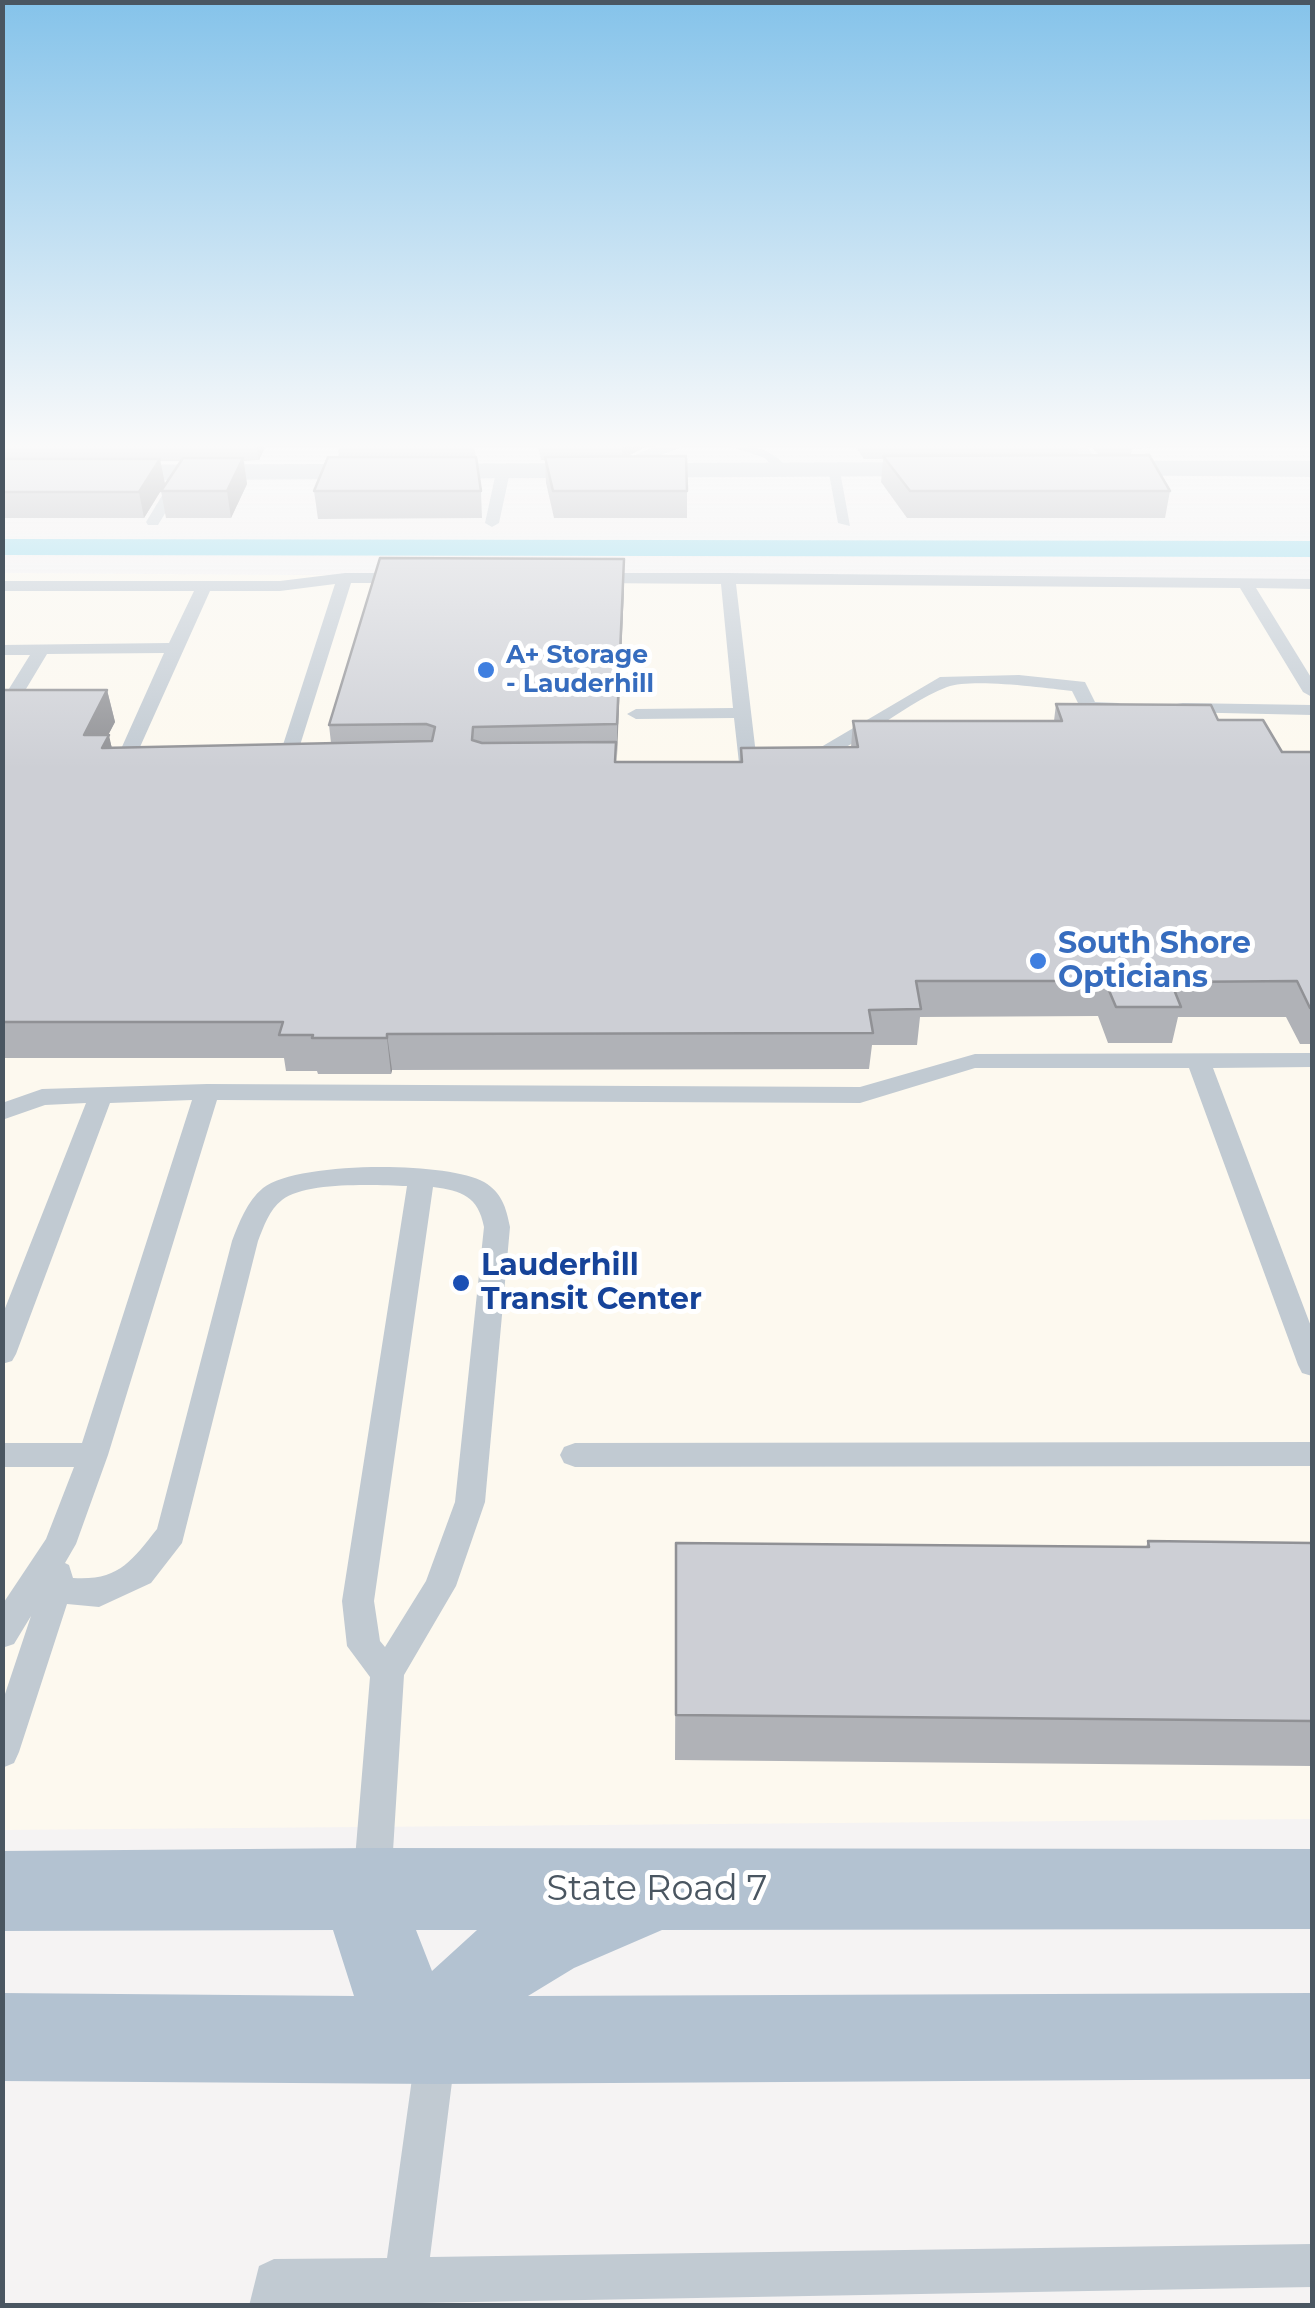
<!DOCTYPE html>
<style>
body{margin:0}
#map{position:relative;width:1315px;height:2308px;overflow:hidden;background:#f5f3f3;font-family:Montserrat,sans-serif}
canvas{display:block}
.frame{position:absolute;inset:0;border:5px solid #4a5661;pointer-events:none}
</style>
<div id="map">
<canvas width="1315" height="2308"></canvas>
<div class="frame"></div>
</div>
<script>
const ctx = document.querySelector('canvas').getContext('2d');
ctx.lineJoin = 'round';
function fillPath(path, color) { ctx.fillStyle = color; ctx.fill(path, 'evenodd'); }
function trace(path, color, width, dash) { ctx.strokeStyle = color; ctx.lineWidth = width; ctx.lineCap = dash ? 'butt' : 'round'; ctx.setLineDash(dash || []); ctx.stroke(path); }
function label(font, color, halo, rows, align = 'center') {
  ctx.font = font + ' Montserrat,sans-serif'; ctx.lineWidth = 10; ctx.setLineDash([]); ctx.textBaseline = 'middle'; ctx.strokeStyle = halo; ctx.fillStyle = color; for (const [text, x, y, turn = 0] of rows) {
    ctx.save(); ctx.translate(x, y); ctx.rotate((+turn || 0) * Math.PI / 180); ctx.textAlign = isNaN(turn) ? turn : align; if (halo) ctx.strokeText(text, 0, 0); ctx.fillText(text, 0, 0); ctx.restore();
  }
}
const commercial = new Path2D(`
 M2,573L1312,582V1819L3,1830Z`);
const canal = new Path2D(`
 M2,539L1312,541V557L2,555Z`);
const service = new Path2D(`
 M658,445H687L638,464V475H628L626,459Z
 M726,445C754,445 772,448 790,471L778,474L765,458Z
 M1070,445H1084L1108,469L1096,472Z
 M503,468L510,472L499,523L492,527L485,523L496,472Z
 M828,468L840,471L850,526L838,523Z
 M175,474L187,477L158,525H148L146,522Z
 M345,573H407L415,578L407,583H351L296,758L269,767L260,761L281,751L335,584L280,591H210L140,747L162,761V769H148L121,749L164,653L47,654L14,709H2V700L30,655H2V645L169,643L194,591H2V581H280Z
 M728,573L1312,579V589L1256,588L1312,679V697L1303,692L1240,588L736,584L757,763L748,769L739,763L734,718L636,719L627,714L636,709L733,708L721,584L592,583L584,578L592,573Z
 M1019,675L1085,682L1095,702L1118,703L1127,708L1118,713L1082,711L1072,691C1043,688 973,678 947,687C896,707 857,751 803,765L794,759L816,750L940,677Z
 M1183,703L1312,705V715L1177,712V704Z
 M1312,1053V1067L1213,1068L1312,1329V1376L1302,1373L1298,1365L1189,1068H975L860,1103L217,1100L108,1455L76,1544L65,1563L69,1565L73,1578C118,1581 131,1562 157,1529L232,1241C239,1223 247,1201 263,1188C297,1161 447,1161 484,1182C502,1193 506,1207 510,1227L485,1502L456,1586L404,1675L391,1883L385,1896L372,1901L359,1896L353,1883L370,1677L347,1646L342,1601L407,1186C377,1185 306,1181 282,1200C269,1210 264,1226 258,1241L182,1543L151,1583L99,1607L67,1604L19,1752L14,1763L2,1768V1703L31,1616L14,1644L2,1648V1605L46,1539L74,1467H2V1443H82L192,1100L110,1103L16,1354L12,1361L2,1364V1316L86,1103L45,1105L2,1120V1103L42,1089L207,1084L860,1087L975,1054ZM433,1187C462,1191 478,1196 484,1227L455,1502L426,1581L385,1647L380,1641L374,1601Z
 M1312,1442V1466L575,1467L564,1463L560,1455L564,1447L575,1443Z
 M436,2030L450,2036L456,2050L430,2257L1312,2244V2287L249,2306L259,2266L274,2259L387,2258L416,2050L422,2036Z`);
const minor = new Path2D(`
 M1087,461H1312V477L1077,475L1073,469Z
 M947,462L961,470L957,476L2,481V465Z`);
const primary = new Path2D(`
 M372,1848L1312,1849V1929L662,1930L574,1968L528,1996L1312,1993V2079L437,2084L2,2081V1993L354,1996L333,1930L2,1931V1851ZM416,1930H477L432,1971Z`);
const wall = new Path2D(`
 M2,445H266L259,460L244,461L247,484L231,518H166L161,491L181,461H160L165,484L144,518H2Z
 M338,445H474L481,491L482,518L318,519L314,491L339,457Z
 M538,445H649L628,456L687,491V518H554L546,483L545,460H541Z
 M854,445H1079L1078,455H1099L1090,445H1182L1132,449L1131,455L1170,491L1165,518H907L881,482L883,459H864Z
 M624,559V588L616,762H740L741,748L851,747L853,721H1054L1056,704L1218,720L1282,752H1312V1044H1300L1286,1017H1178L1172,1043H1108L1098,1016L920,1017L917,1045H872L869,1069L392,1070L391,1074H318L317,1071H286L284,1058H2V690H107L115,722L108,735L112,748L331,743L329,725Z
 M1148,1541L1312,1543V1766L675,1760L676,1543L1146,1547Z`);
const shadedWall = new Path2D(`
 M256,445H266L259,460Z
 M622,445H649L622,459Z
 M243,458L247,484L231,518L227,491Z
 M160,459L165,484L144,518L139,492Z
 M624,559V588L617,756V724Z
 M107,690L115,722L91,768L84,735Z
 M109,735L116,768L102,748Z
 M387,1034L392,1070L391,1074L387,1038Z`);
const building = new Path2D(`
 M1149,455L1170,491H910L883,456Z
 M686,456L687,491H553L545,457Z
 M328,457H476L481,491H314Z
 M183,458H243L227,491H161Z
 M2,459H160L139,492H2Z
 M380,558L624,559L617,724L473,727L472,740L482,743L616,742L615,762H742L741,748L858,747L853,721H1062L1056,704L1211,705L1218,720H1263L1282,752H1312V1008H1310L1297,981L1171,982L1181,1007H1116L1105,981H916L921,1009L869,1010L873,1033L387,1034V1038H312L313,1035H279L283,1022H2V690H107L84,735H109L102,748L432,741L435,727L426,724L329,725Z
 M1148,1541L1312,1543V1721L676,1715V1543L1149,1547Z`);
const markers = [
 [486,670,10,"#3f7fe0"],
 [1038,961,10,"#3f7fe0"],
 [461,1283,10,"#1a4fb4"]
];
const farShopnames = [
 ["A+ Storage",506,656],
 ["- Lauderhill",506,685]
];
const shopNames = [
 ["South Shore",1058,944],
 ["Opticians",1058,978]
];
const transitNames = [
 ["Lauderhill",481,1266],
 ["Transit Center",481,1300]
];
const nearStreetnames = [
 ["State Road 7",657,1890]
];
fillPath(commercial, '#fdf9ef');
fillPath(canal, '#90daee');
fillPath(service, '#c1cad2');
fillPath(minor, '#c1cad2');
fillPath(primary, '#b3c2d1');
fillPath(wall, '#b0b2b7');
fillPath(shadedWall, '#909195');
fillPath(building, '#cdcfd5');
trace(building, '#909195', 2.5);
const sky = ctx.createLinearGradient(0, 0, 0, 769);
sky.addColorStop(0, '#85c3ea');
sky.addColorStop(0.58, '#fafafa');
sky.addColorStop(1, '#fafafa00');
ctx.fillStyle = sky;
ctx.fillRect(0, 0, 1315, 769);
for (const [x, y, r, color] of markers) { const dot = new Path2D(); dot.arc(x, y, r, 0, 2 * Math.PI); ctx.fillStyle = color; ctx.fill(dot); trace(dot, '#fff', 4); }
label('bold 25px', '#366cbe', '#fff', farShopnames, 'left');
label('bold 30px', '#366cbe', '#fff', shopNames, 'left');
label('bold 30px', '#164399', '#fff', transitNames, 'left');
label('35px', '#4a5661', '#fff', nearStreetnames);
</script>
